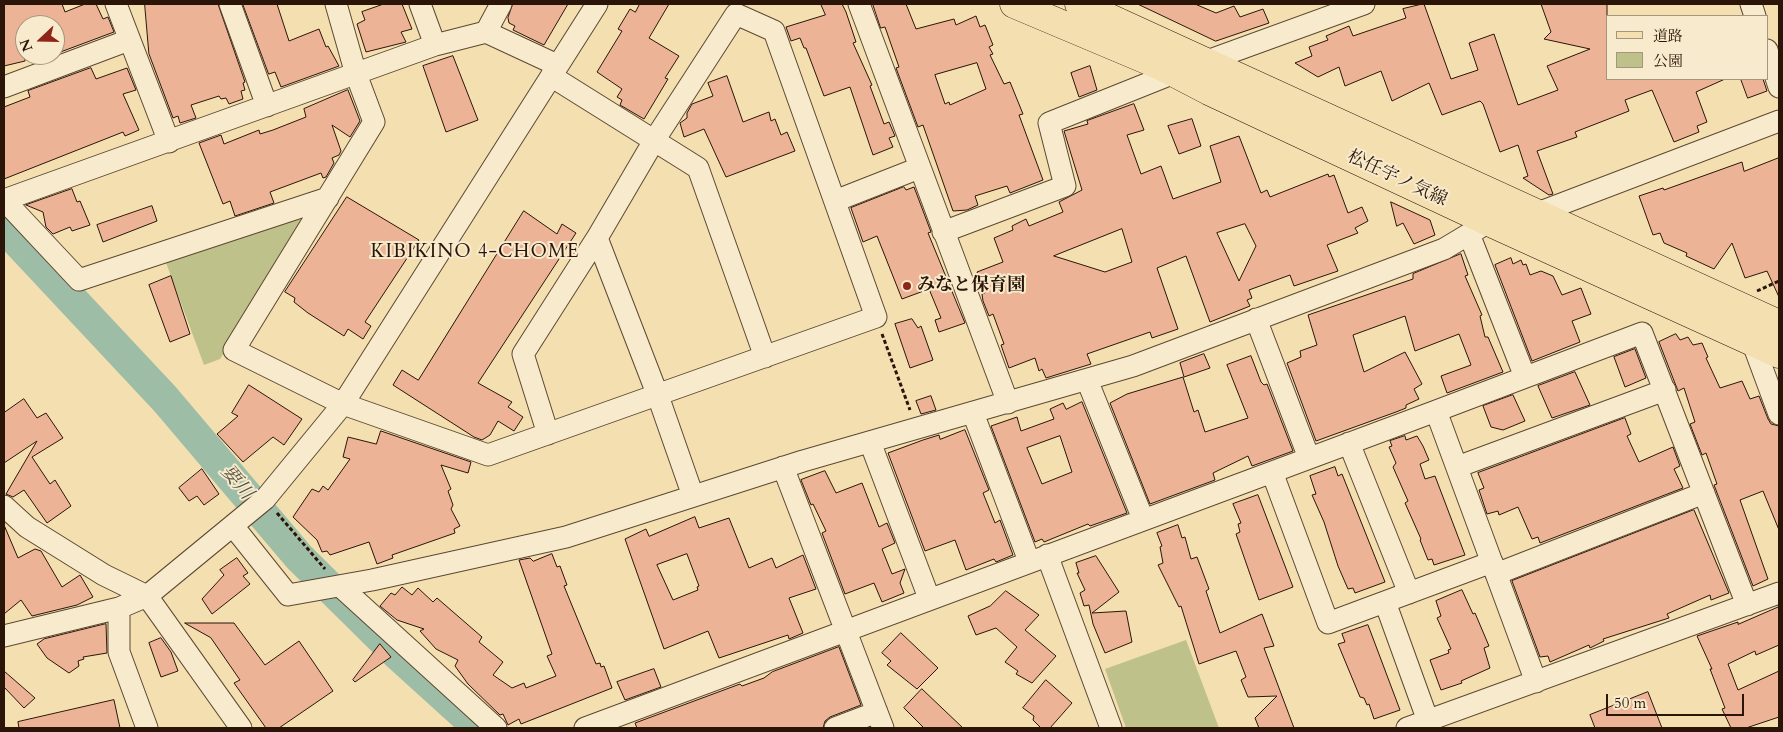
<!DOCTYPE html>
<meta charset="utf-8">
<style>
body{margin:0}
#map{position:relative;width:1783px;height:732px;overflow:hidden;background:#f4dfb1;font-family:Cardo,"Noto Serif JP",serif}
canvas{display:block}
.frame{position:absolute;inset:0;border:5px solid #2a1508;pointer-events:none}
.legend{position:absolute;left:1606px;top:15px;width:162px;height:65px;box-sizing:border-box;background:#f8eacc;border:1px solid #a6957e;margin:0;padding:6px 9px;list-style:none;font-size:15px;color:#2a1508}
.legend li{display:flex;align-items:center;gap:10px;height:25px}
.legend b{width:25px;border:1px solid #a6957e}
.north{position:absolute;left:15px;top:15px;width:50px;height:50px;box-sizing:border-box;background:#f8eacc;border:1px solid #a6957e;border-radius:50%;rotate:249deg;font-size:14px;font-weight:700;line-height:20px;text-align:center;color:#2a1508}
.north::after{content:'';display:block;margin:auto;width:18px;height:22px;background:#8f2418;clip-path:polygon(50% 0,100% 100%,50% 72%,0 100%)}
.scale{position:absolute;left:1606px;top:694px;width:138px;height:22px;box-sizing:border-box;border:2px solid #2a1508;border-top:0;padding-left:6px;font-size:15px;line-height:18px;white-space:nowrap;color:#2a1508;-webkit-text-stroke:4px #f8eacc;paint-order:stroke}
</style>
<div id="map">
<canvas width="1783" height="732"></canvas>
<div class="frame"></div>
<ul class="legend">
<li><b style="height:6px;background:#f4dfb1"></b>道路</li>
<li><b style="height:14px;background:#bec189"></b>公園</li>
</ul>
<div class="north">N</div>
<div class="scale">50 m</div>
</div>
<script>
const ctx = document.querySelector('canvas').getContext('2d');
ctx.lineJoin = 'round';
function fillPath(path, color) { ctx.fillStyle = color; ctx.fill(path, 'evenodd'); }
function trace(path, color, width, dash) { ctx.strokeStyle = color; ctx.lineWidth = width; ctx.lineCap = dash ? 'butt' : 'round'; ctx.setLineDash(dash || []); ctx.stroke(path); }
function label(font, color, halo, rows, align = 'center') {
  ctx.font = font + ' Cardo,"Noto Serif JP",serif'; ctx.lineWidth = 4; ctx.setLineDash([]); ctx.textBaseline = 'middle'; ctx.strokeStyle = halo; ctx.fillStyle = color; for (const [text, x, y, turn = 0] of rows) {
    ctx.save(); ctx.translate(x, y); ctx.rotate((+turn || 0) * Math.PI / 180); ctx.textAlign = isNaN(turn) ? turn : align; if (halo) ctx.strokeText(text, 0, 0); ctx.fillText(text, 0, 0); ctx.restore();
  }
}
const green = new Path2D(`
 M295,215L304,225L220,359L204,365L165,260Z
 M1186,640L1219,728H1126L1105,669Z`);
const river = new Path2D(`
 M4,227L165,399L299,557L395,652L479,728`);
const building = new Path2D(`
 M4,4H62L65,12L85,4H96L103,19L108,17L114,32L55,54V25H25V61L4,66Z
 M145,4H218L245,82L243,83L245,90L241,91L243,99L229,104L226,98L221,99L219,96L191,105L196,118L180,123L178,116L173,118L149,54Z
 M243,4H277L289,41L319,29L326,47L328,46L339,66L281,87L275,72L269,74Z
 M384,4H402L412,29L401,32L406,42L366,52L357,24L365,20L362,12Z
 M513,4H568L544,45L513,30L515,26L509,23L508,18Z
 M640,4H669L649,38L679,56L665,78L668,79L644,119L620,105L622,100L617,97L622,89L597,72L622,31L618,29L630,9L635,12Z
 M821,4H842L846,12L856,42L853,43L872,85L870,86L884,124L889,122L895,136L889,138L893,147L873,155L850,87L824,96L806,48H804L800,38L791,41L786,27L825,15Z
 M873,4H906L916,29L954,19L956,25L976,16L980,27L985,25L993,45L989,47L993,54L990,55L1004,84L1010,82L1023,114L1019,115L1043,180L1010,193L1007,186L975,196L978,205L967,210L953,211L923,125L918,127L896,68L899,67L885,27L881,28ZM977,63L986,89L950,105L949,102L945,104L935,75Z
 M1138,4H1195L1216,13L1234,6L1240,17L1263,9L1269,23L1216,41Z
 M1424,4L1451,79L1478,70L1469,43L1494,34L1518,105L1558,90L1547,66L1590,49L1544,39L1551,32L1541,4H1607V79H1725L1696,92L1707,122L1697,126L1699,132L1674,142L1652,90L1625,100L1629,111L1575,132L1577,137L1537,151L1553,194L1549,195L1523,178L1528,176L1518,145L1500,152L1483,104L1480,101L1442,115L1429,83L1392,101L1381,71L1345,86L1339,67L1318,77L1295,63L1312,56L1309,47L1328,40L1326,36L1349,26L1353,36L1406,18L1403,9Z
 M453,56L478,120L446,132L423,66Z
 M1090,66L1097,90L1079,97L1071,73Z
 M91,68L96,79L127,68L136,90L123,94L139,130L125,136L123,132L4,179V107L30,97L28,91Z
 M727,76L743,122L769,112L771,121L775,119L781,135L787,132L795,151L726,177L704,129L684,137L680,123L687,118V113L692,104L713,96L708,83Z
 M1741,79H1763L1767,91L1748,98Z
 M348,90L360,121L350,137L332,125L341,151L339,155L332,158L334,163L326,177L323,178L321,173L270,192L274,203L235,216L230,201L223,204L199,143L221,135L224,144L259,130L260,134L273,130L306,117L304,109Z
 M1134,104L1144,130L1127,135L1141,174L1161,166L1173,199L1221,182L1210,146L1239,136L1261,193L1267,190L1270,197L1328,174L1329,177L1334,175L1348,213L1362,207L1368,221L1355,228L1358,233L1327,245L1338,271L1294,286L1290,275L1249,290L1252,298L1247,300L1250,306L1210,322L1186,256L1157,268L1178,329L1152,338L1150,332L1087,354L1091,364L1046,378L1042,369L1039,371L1035,358L1009,368L1001,345L1004,344L993,314L989,316L983,301L982,294L985,293L977,272L1003,262L994,238L1013,230L1012,226L1026,219L1029,226L1063,212L1059,202L1082,190L1064,131L1088,124L1087,121ZM1245,224L1256,246L1239,281L1217,233ZM1122,229L1132,262L1105,272L1054,256Z
 M1192,119L1201,146L1179,154L1168,126Z
 M1779,158V297L1767,271L1745,278L1732,243L1714,269L1686,256L1687,253L1664,243L1660,233L1653,235L1639,196L1663,188L1664,190L1742,162L1744,171Z
 M904,187L906,190L914,187L931,232L928,233L965,323L939,332L935,320L941,318L929,289L902,299L877,236L863,242L851,208Z
 M72,189L77,202L80,201L90,225L72,231L70,227L53,234L46,227L43,212L26,205Z
 M347,197L419,240L365,322L371,326L363,339L348,329L344,336L308,313L294,302L295,298L285,292Z
 M1391,202L1430,220L1435,235L1414,244L1403,223L1397,226Z
 M152,206L157,221L103,242L97,225Z
 M524,211L557,234L562,224L576,233L478,383L512,402L508,407L523,417L514,431L498,421L490,435L482,440L474,437L393,385L402,370L418,380Z
 M1461,254L1468,275L1465,276L1482,315L1480,316L1485,337H1488L1503,372L1447,393L1441,376L1471,365L1459,334L1415,351L1405,316L1353,335L1364,372L1405,352L1422,384L1414,389L1419,399L1406,405V408L1396,412L1316,441L1287,363L1301,357L1300,351L1317,345L1308,315L1413,279V274Z
 M1511,258L1513,264L1521,260L1523,265L1526,264L1530,275L1541,271L1553,276L1562,295L1581,288L1591,314L1572,321L1580,342L1532,361L1495,265Z
 M171,276L190,334L170,342L149,285Z
 M912,319L918,328L921,326L933,360L910,368L895,324Z
 M1676,334L1680,340L1688,337L1693,345L1702,343L1708,357L1706,358L1720,388L1742,381L1750,399L1759,396L1768,419L1771,424L1779,426V530L1763,491L1740,500L1768,579L1753,586L1714,485L1717,484L1706,453L1702,455L1690,424L1695,422L1684,388L1678,391L1659,342Z
 M1635,349L1646,378L1625,387L1614,357Z
 M1204,354L1210,368L1184,377L1180,363Z
 M1251,356L1261,382L1264,385L1267,384L1293,451L1252,466L1248,456L1213,473L1215,480L1150,504L1110,403L1127,394L1183,377L1194,412L1198,410L1205,432L1248,418L1227,365Z
 M1575,372L1590,405L1552,418L1538,386Z
 M249,385L302,419L284,445L273,437L243,462L217,434L238,416L232,413Z
 M1513,395L1525,421L1503,430L1491,427L1483,406Z
 M931,396L936,410L921,414L916,401Z
 M24,399L37,418L46,413L63,438L32,457L50,484L55,480L71,506L47,523L24,490L13,497L6,494L37,441L4,463V413Z
 M1082,402L1127,513L1090,526L1088,524L1044,542L1042,539L1035,542L991,426L1017,417L1021,431L1054,419L1050,409L1063,403L1066,409ZM1060,436L1072,472L1042,484L1027,448Z
 M1625,418L1631,434L1627,436L1639,462L1673,447L1680,466L1674,469L1683,488L1540,543L1538,537L1532,539L1518,507L1499,515L1498,511L1487,514L1479,490L1484,488L1478,473Z
 M965,430L989,490L983,493L995,523L1000,520L1013,555L996,562L994,559L966,570L955,540L925,551L888,453L923,440L939,435L940,439Z
 M381,431L471,462L468,473L441,465L451,489L448,491L453,505L451,509L460,526L454,529L455,533L392,555L393,558L377,564L369,542L330,555L327,551L322,552L317,540L293,517L312,489L319,492L323,486L328,490L350,459L343,457L348,437L376,444Z
 M1405,436L1406,440L1417,436L1423,446L1429,460L1420,464L1425,479L1435,476L1465,555L1434,565L1432,559L1428,560L1420,540L1421,539L1405,503L1408,501L1393,467L1396,463L1389,447L1392,446L1390,441Z
 M1335,467L1338,476L1342,474L1385,582L1355,593L1353,588L1348,589L1338,566L1324,522L1312,495L1316,494L1310,476Z
 M202,469L219,494L204,505L197,496L189,501L179,488Z
 M825,471L836,493L862,483L879,527L887,523L895,543L882,549L892,574L905,569L900,583L904,593L882,602L874,583L845,594L822,533L826,531L813,504L811,505L801,480Z
 M1258,495L1293,587L1259,600L1236,534L1240,532L1238,524L1241,523L1233,504Z
 M1694,510L1729,593L1711,600L1710,595L1667,614L1669,618L1603,639L1604,641L1590,648L1589,645L1550,662L1548,656L1540,657L1512,581Z
 M695,517L699,528L729,518L749,568L772,558L776,568L803,555L816,589L789,598L803,633L789,639L788,635L719,658L708,631L664,649L625,539L646,529L649,536ZM687,554L699,586L697,587L698,590L673,600L657,565Z
 M4,525L18,558L35,549L41,551L62,587L80,575L93,597L77,605L32,616L21,600L4,614Z
 M1178,525L1182,538L1185,537L1191,559L1197,557L1209,589L1206,591L1220,633L1262,614L1274,646L1264,648L1294,728H1259L1255,718L1277,696L1248,697L1241,680L1246,677L1236,651L1199,664L1181,606L1179,607L1158,565L1163,563L1160,547L1162,546L1157,533Z
 M552,554L557,567L560,566L567,585L564,586L596,664L600,663L601,667L604,666L612,688L521,724L519,719L508,725L503,714L500,715L468,684L455,666L458,660L436,649L420,631L424,629L397,620L380,606L391,593L395,595L402,587L412,595L418,588L433,602L437,598L482,637L479,642L503,662L493,675L512,688L524,683L526,688L556,676L547,656L552,654L519,560L530,558L533,561Z
 M1096,556L1119,592L1092,613L1126,611L1132,642L1105,653L1093,624L1089,605L1084,606L1080,593L1085,590L1077,573H1079L1076,563Z
 M237,558L248,573L243,576L250,584L212,614L202,599L224,575L220,570Z
 M1462,590L1473,614L1475,613L1489,646L1484,648L1490,668L1461,681L1462,683L1441,690L1430,660L1449,653L1448,650L1451,649L1437,618L1441,616L1436,601Z
 M1006,591L1039,615L1025,630L1056,656L1032,683L1016,674L1018,671L1005,662L1017,647L996,628L976,635L968,616L990,606Z
 M1779,607V645L1756,655L1755,651L1728,664L1738,690L1779,671V717L1746,728H1731L1722,709L1725,708L1710,669H1712L1697,636L1738,622V624Z
 M185,623H234L265,665L299,641L333,691L279,728H266L234,683L240,680L211,638Z
 M106,624L107,653L83,657L84,659L78,661L79,666L69,673L47,658L37,644L44,639Z
 M1368,625L1400,710L1374,719L1369,704L1367,705L1364,698L1360,697L1338,644L1345,642L1342,634Z
 M901,633L938,668L917,689L887,665L891,661L882,653Z
 M161,638L171,652L178,671L161,677L149,643Z
 M380,644L391,657L355,682L353,680Z
 M839,647L861,705L830,717L825,721L823,728H637L635,723L740,684L742,686L764,678L772,672Z
 M654,669L661,687L625,700L617,682Z
 M4,671L35,698L24,708L4,687Z
 M1046,680L1072,703L1050,728H1041L1033,720L1034,716L1023,708Z
 M922,689L963,728H924L904,708Z
 M1648,692L1662,728H1595L1590,715Z
 M114,700L120,728H19L18,722Z`);
const path = new Path2D(`
 M1757,291L1779,281
 M882,334L910,410
 M277,513L325,569`);
const minor = new Path2D(`
 M116,4L169,142
 M230,4L267,106
 M336,4L356,74L374,122L234,350L343,404L488,455L876,317L774,31L736,14L655,139L597,238L658,396L693,496
 M420,4L435,45
 M859,4L1008,403
 M1751,4L1755,16
 M486,32L501,4
 M1767,50L1779,87
 M551,76L698,168L765,357
 M4,87L129,40
 M4,200L435,45L486,32L557,65
 M4,200L79,280L328,198
 M835,201L919,168
 M943,232L1065,186L1049,123L1174,73L1364,4
 M1469,234L1525,377
 M1256,319L1309,458
 M1755,334L1752,341L1779,414
 M1087,380L1143,519
 M1436,411L1642,333L1747,605
 M973,413L1029,561
 M548,434L523,354L597,238
 M870,442L929,598
 M1349,443L1409,593
 M783,467L883,728
 M1457,467L1665,390
 M1272,472L1328,623L1492,562
 M4,506L27,527L104,575L147,596L241,728
 M233,526L288,595L372,580L566,537L803,461L1133,366L1444,249L1489,222L1535,214L1779,121
 M1047,555L1111,728
 M1496,574L1704,493
 M340,586L496,728
 M1385,602L1428,721
 M119,608V652L147,728
 M4,636L119,608L147,596L265,499L343,404L597,4
 M585,728L1436,411L1536,682
 M835,728L877,712
 M1407,728L1779,593`);
const major = new Path2D(`
 M1014,4L1161,66L1209,91L1489,222L1779,354
 M1079,4L1779,324`);
const markers = [
 [907,286,5,"#8f2418"]
];
const streetNames = [
 ["松任宇ノ気線",1397,179,25]
];
const poiNames = [
 ["みなと保育園",917,286]
];
const neighbourhoodNames = [
 ["KIBIKINO 4-CHOME",475,253]
];
const waterNames = [
 ["要川",236,483,50]
];
fillPath(green, '#bec189');
trace(river, '#9dbda6', 32);
fillPath(building, '#edb397');
trace(building, '#2a1508', 1);
trace(minor, '#5c4832', 23);
trace(major, '#2a1508', 29);
trace(path, '#2a1508', 3, [4, 2.5]);
trace(minor, '#f8eacc', 21);
trace(major, '#f4dfb1', 28);
for (const [x, y, r, color] of markers) { const dot = new Path2D(); dot.arc(x, y, r, 0, 2 * Math.PI); ctx.fillStyle = color; ctx.fill(dot); trace(dot, '#f8eacc', 2); }
label('18px', '#2a1508', '#f8eacc', streetNames);
label('bold 18px', '#2a1508', '#f8eacc', poiNames, 'left');
ctx.letterSpacing = '1px';
label('19px', '#2a1508', '#f8eacc', neighbourhoodNames);
ctx.letterSpacing = '0px';
label('italic 19px', '#52503f', '#f8eacc', waterNames);
</script>
